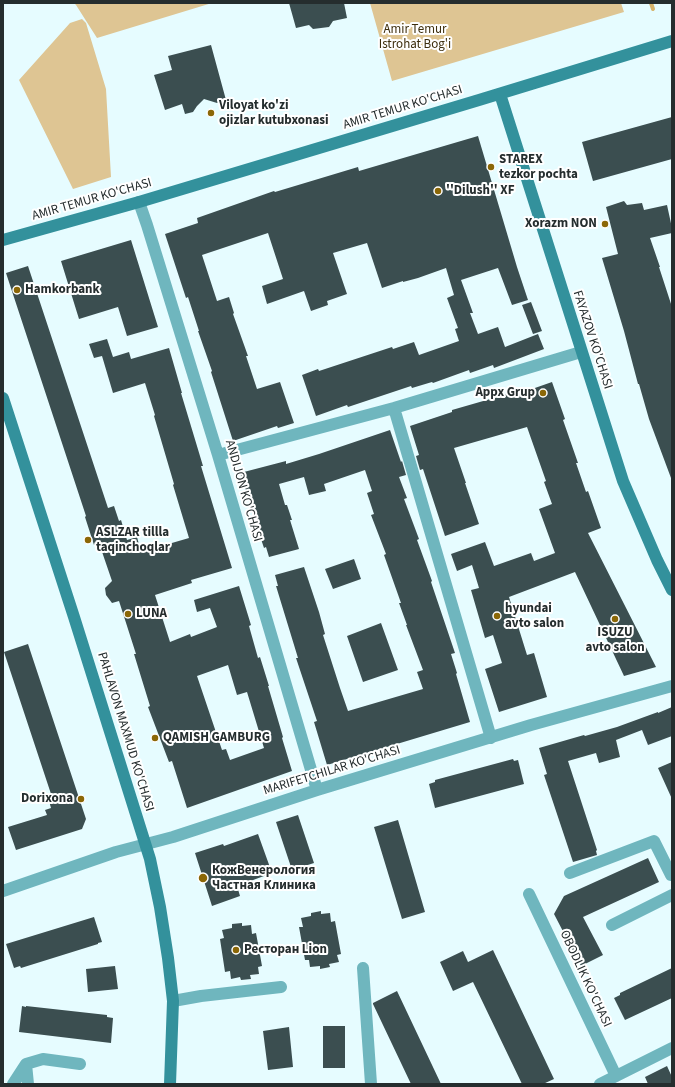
<!DOCTYPE html>
<meta charset="utf-8">
<style>
body{margin:0}
#map{position:relative;width:675px;height:1087px;overflow:hidden;background:#e6fcff;font-family:"Source Sans 3",sans-serif}
canvas{display:block}
.frame{position:absolute;inset:0;border:4px solid #252d2e;pointer-events:none}
</style>
<div id="map">
<canvas width="675" height="1087"></canvas>
<div class="frame"></div>
</div>
<script>
const ctx = document.querySelector('canvas').getContext('2d');
ctx.lineJoin = 'round';
function fillPath(path, color) { ctx.fillStyle = color; ctx.fill(path, 'evenodd'); }
function trace(path, color, width, dash) { ctx.strokeStyle = color; ctx.lineWidth = width; ctx.lineCap = dash ? 'butt' : 'round'; ctx.setLineDash(dash || []); ctx.stroke(path); }
function label(font, color, halo, rows, align = 'center') {
  ctx.font = font + ' "Source Sans 3",sans-serif'; ctx.lineWidth = 4; ctx.setLineDash([]); ctx.textBaseline = 'middle'; ctx.strokeStyle = halo; ctx.fillStyle = color; for (const [text, x, y, turn = 0] of rows) {
    ctx.save(); ctx.translate(x, y); ctx.rotate((+turn || 0) * Math.PI / 180); ctx.textAlign = isNaN(turn) ? turn : align; if (halo) ctx.strokeText(text, 0, 0); ctx.fillText(text, 0, 0); ctx.restore();
  }
}
const green = new Path2D(`
 M74,3H212L97,38L76,5Z
 M370,3H621L624,12L392,81Z
 M82,19L86,23L106,89L111,177L73,189L19,80L70,23Z`);
const stream = new Path2D(`
 M651,3L653,9`);
const building = new Path2D(`
 M289,3H344L347,18L333,21L329,27L313,29L309,25L296,28Z
 M211,45L226,100L217,103L204,99L197,106L193,112L185,114L182,104L165,110L154,75L172,70L168,56Z
 M672,117V159L593,181L582,142Z
 M478,136L517,267L528,300L512,305L498,268L461,280L473,313H470L478,334L498,327L505,347L538,334L544,349L494,368L493,365L470,373L469,370L433,383L432,382L412,388L411,386L348,407L347,405L316,416L302,375L318,369L319,371L392,347L393,349L414,342L419,355L459,341L455,329L458,328L447,298L454,295L446,268L418,278L403,282V281L382,288L367,243L333,253L347,294L327,301L328,305L311,311L304,291L267,304L262,286L283,279L268,233L202,255L217,301L229,297L234,313L233,314L248,356H246L257,389L280,382L294,423L278,428L277,426L233,441L211,372L212,371L198,331H199L188,297L186,298L165,234L198,223L197,218L274,191L275,192L358,167L359,171Z
 M624,201L627,205L642,203L644,210L667,205L672,228V233L650,238L660,267H659L672,307V478H671L649,419L639,384H638L624,331L602,258L618,254L606,207Z
 M131,240L158,327L127,336L118,307L79,319L61,261Z
 M28,266L108,508L114,506L119,521L121,520L127,540L137,537L141,552L189,538L173,485L174,484L154,416L155,415L145,383L113,393L102,356L94,358L89,344L107,339L113,357L129,352L131,359L169,348L182,393H181L203,466H201L232,568L191,580L192,583L155,595L170,642L190,634L191,637L217,627L210,608L197,612L194,600L239,586L251,625L249,626L258,658L260,657L269,686H268L283,737L282,738L292,771L187,808L172,761L169,762L148,707L150,706L134,654H136L119,601L112,603L106,595L105,588L112,581L99,543L94,545L85,517L86,516L6,273ZM228,665L237,695L247,692L264,748L230,760L226,749L222,750L197,676Z
 M531,302L542,331L533,334L522,305Z
 M552,382L565,419L563,420L578,463H576L586,492L588,491L601,528L588,533L656,667L624,676L575,572L509,597L527,655L534,653L547,697L499,712L485,669L502,663L493,635L485,638L471,590L479,588L472,565L457,571L451,554L485,542L494,566L531,553L534,561L555,553L539,509L552,504L544,482L546,481L527,427L454,448L466,483H465L479,524L445,536L423,469L420,470L416,456L419,455L410,426L452,412V410L511,393L512,396Z
 M390,430L401,462L402,461L406,475L399,477L407,498L404,499L419,539L417,540L432,581L431,582L455,653L451,654L457,673L456,674L470,722L327,765L314,722L317,721L296,658H298L276,586H278L275,575L304,567L319,612L325,634L323,635L340,688L348,711L423,689L417,672L423,670L406,625H407L399,603H401L384,555L386,554L371,515L374,514L367,493L372,491L365,470L324,484L326,491L309,495L304,477L279,484L285,505H287L292,520H290L299,549L269,557L266,547L264,548L259,533L261,532L254,510L253,511L240,473L286,461V464L319,454Z
 M354,559L361,579L333,589L325,569Z
 M381,623L398,670L363,682L347,636Z
 M28,644L86,819L82,829L16,850L8,827L47,815L45,810L51,808L49,801L53,800L4,652Z
 M672,707V736L648,745L642,730L616,740L620,757L599,763L596,753L568,761L597,850L596,851L597,855L573,862L544,775L547,774L539,748L584,735L585,736L617,727L658,712V713Z
 M513,759L514,761L518,760L524,784L435,808L429,784L435,782V780Z
 M672,762V799L658,768Z
 M298,815L314,863L292,870L276,822Z
 M398,820L425,912L402,919L374,827Z
 M258,834L272,873L237,886L240,896L212,906L195,853L223,844L224,846Z
 M648,858L659,882L583,917L603,955L581,966L554,914L564,896Z
 M321,911V914L330,913L331,922L335,921L341,954L337,955L339,962L329,964L330,967L320,969V966L310,967L309,960H305L299,927H303L301,918L311,916V913Z
 M94,917L102,942L98,943V944L21,968L20,966L14,968L6,944Z
 M242,923V926L251,925L252,934L256,933L262,966L258,967L259,974L250,975L251,979L241,980L240,977L231,979L230,971L225,972L220,939L224,938L222,930L232,928V924Z
 M493,950L554,1079L543,1084H522L473,982L453,991L440,962L463,951L468,962Z
 M115,966L118,989L88,992L86,969Z
 M672,968V998L625,1020L614,998L620,995V993Z
 M397,991L441,1084H411L373,1004V1003Z
 M22,1006L26,1007V1006L107,1015V1017L113,1018L111,1043L19,1032Z
 M323,1026H345V1068H323Z
 M289,1027L293,1067L268,1070L263,1031Z
 M667,1066L672,1077V1084H648L645,1077Z`);
const street = new Path2D(`
 M139,202L147,225L218,455L317,790
 M394,408L491,738
 M218,455L394,408L581,352
 M570,873L654,841L671,875H672
 M3,891L116,852L173,837L317,790L531,725L672,686
 M529,894L616,1076
 M612,925L672,895
 M363,968L371,1084
 M173,1001L201,996L281,987
 M26,1064L28,1084
 M13,1084L26,1064L43,1059L80,1064
 M600,1084L672,1048`);
const secondary = new Path2D(`
 M500,94L623,481L657,560L672,590
 M3,240L139,202L479,100L672,41
 M3,398L74,617L150,859L160,907L168,958L173,1001L170,1084`);
const markers = [
 [211,113,4,"#8b6707"],
 [491,167,4,"#8b6707"],
 [438,191,4,"#8b6707"],
 [605,224,4,"#8b6707"],
 [17,290,4,"#8b6707"],
 [543,393,4,"#8b6707"],
 [88,540,4,"#8b6707"],
 [128,614,4,"#8b6707"],
 [497,616,4,"#8b6707"],
 [615,619,4,"#8b6707"],
 [155,738,4,"#8b6707"],
 [81,799,4,"#8b6707"],
 [203,878,5,"#8b6707"],
 [236,950,4,"#8b6707"]
];
const parkNames = [
 ["Amir Temur",415,30],
 ["Istrohat Bog'i",415,45]
];
const poiNames = [
 ["Viloyat ko'zi",219,106],
 ["ojizlar kutubxonasi",219,121],
 ["STAREX",499,160],
 ["tezkor pochta",499,175],
 ["''Dilush'' XF",446,191],
 ["Xorazm NON",597,224,"right"],
 ["Hamkorbank",25,290],
 ["Appx Grup",535,393,"right"],
 ["ASLZAR tillla",96,533],
 ["taqinchoqlar",96,548],
 ["hyundai",505,609],
 ["avto salon",505,624],
 ["LUNA",136,614],
 ["ISUZU",615,633,"center"],
 ["avto salon",615,648,"center"],
 ["QAMISH GAMBURG",163,738],
 ["Dorixona",73,799,"right"],
 ["КожВенерология",212,871],
 ["Частная Клиника",212,886],
 ["Ресторан Lion",244,950]
];
const streetNames = [
 ["AMIR TEMUR KO'CHASI",403,108,-17],
 ["AMIR TEMUR KO'CHASI",92,200,-16],
 ["FAYAZOV KO'CHASI",592,340,72],
 ["ANDIJON KO'CHASI",243,491,74],
 ["PAHLAVON MAXMUD KO'CHASI",125,732,73],
 ["MARIFETCHILAR KO'CHASI",332,771,-17],
 ["OBODLIK KO'CHASI",585,979,65]
];
fillPath(green, '#dec593');
trace(stream, '#d6b36a', 4);
fillPath(building, '#3b4e50');
trace(street, '#6fb6be', 12);
trace(secondary, '#33919c', 12);
for (const [x, y, r, color] of markers) { const dot = new Path2D(); dot.arc(x, y, r, 0, 2 * Math.PI); ctx.fillStyle = color; ctx.fill(dot); trace(dot, '#fff', 1.5); }
label('13px', '#3d2e0d', '#fff', parkNames);
label('bold 13px', '#252d2e', '#fff', poiNames, 'left');
label('13px', '#252d2e', '#fff', streetNames);
</script>
